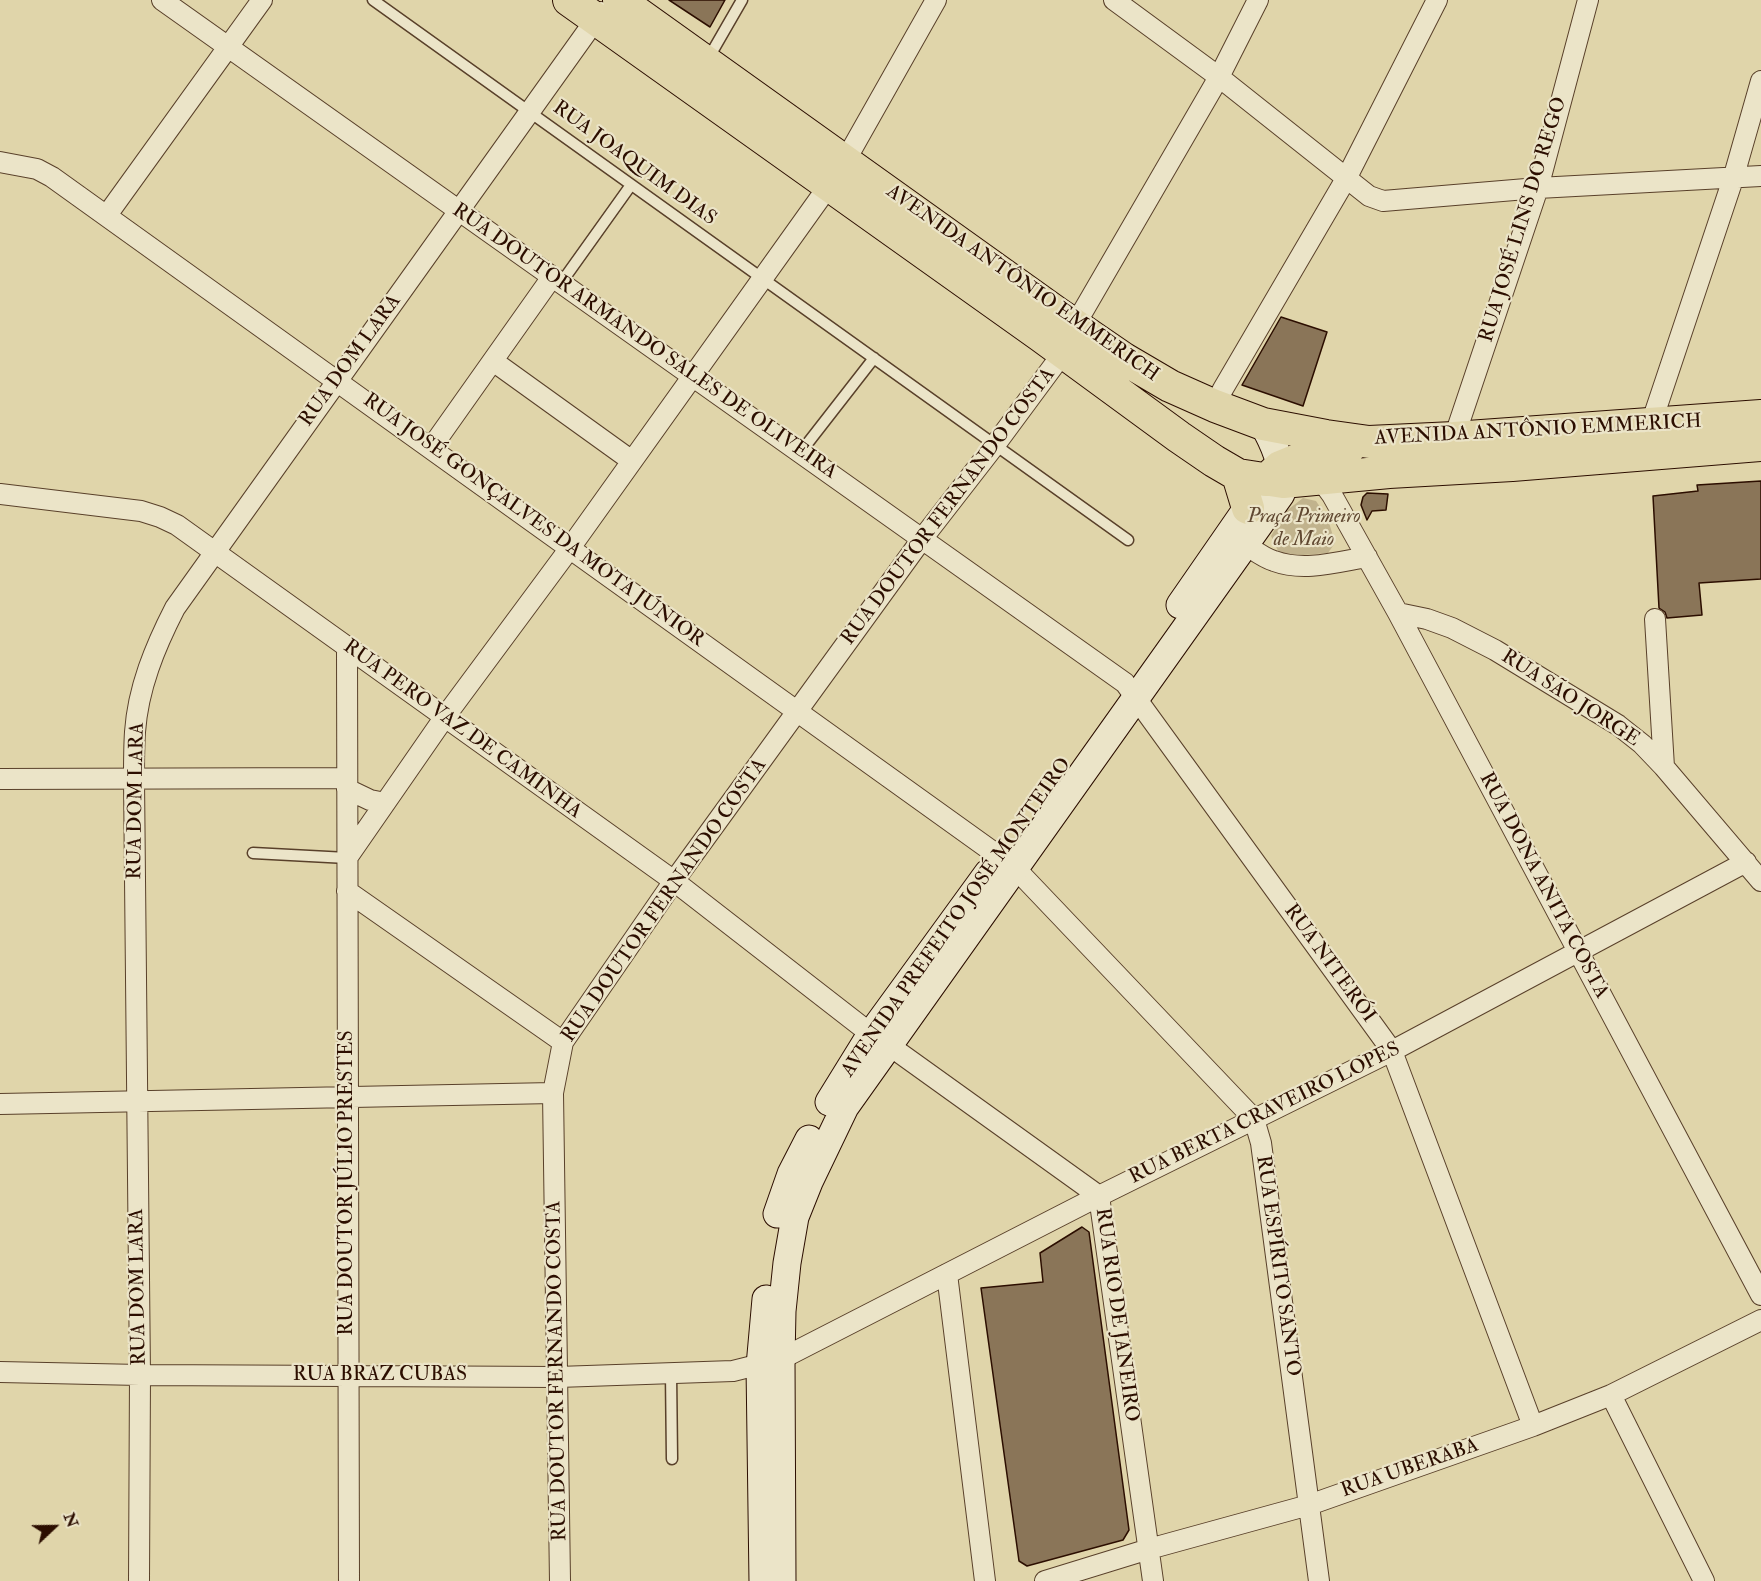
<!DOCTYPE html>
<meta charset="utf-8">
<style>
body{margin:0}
#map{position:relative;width:1761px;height:1581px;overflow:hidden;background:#e0d5aa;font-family:"IM FELL Double Pica",serif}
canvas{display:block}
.north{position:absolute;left:24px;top:1497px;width:60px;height:60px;-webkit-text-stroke:4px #ebe4c8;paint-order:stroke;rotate:68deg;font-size:16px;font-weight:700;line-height:24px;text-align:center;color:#2c0e00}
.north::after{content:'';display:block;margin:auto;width:21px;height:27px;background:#2c0e00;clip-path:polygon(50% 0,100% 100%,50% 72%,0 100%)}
</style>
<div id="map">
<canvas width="1761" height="1581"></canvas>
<div class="north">N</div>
</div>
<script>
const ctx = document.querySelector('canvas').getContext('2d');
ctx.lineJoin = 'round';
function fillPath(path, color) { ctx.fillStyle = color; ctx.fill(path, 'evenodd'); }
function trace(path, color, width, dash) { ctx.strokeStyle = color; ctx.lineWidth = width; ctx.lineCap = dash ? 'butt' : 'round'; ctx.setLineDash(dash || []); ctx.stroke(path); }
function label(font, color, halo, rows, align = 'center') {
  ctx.font = font + ' "IM FELL Double Pica",serif'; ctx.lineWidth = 4.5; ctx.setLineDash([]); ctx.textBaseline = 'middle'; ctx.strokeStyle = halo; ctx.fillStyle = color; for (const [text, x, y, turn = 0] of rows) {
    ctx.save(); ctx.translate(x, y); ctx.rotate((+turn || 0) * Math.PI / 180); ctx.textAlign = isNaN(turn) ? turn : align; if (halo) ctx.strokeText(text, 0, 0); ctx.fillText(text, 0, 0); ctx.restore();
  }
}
const green = new Path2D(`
 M1303,498L1316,501L1328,519L1335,543L1328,553L1303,555L1279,553L1271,536L1285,512Z`);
const building = new Path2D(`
 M669,0H725L710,27Z
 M1281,317L1327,332L1303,406L1242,385Z
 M1761,481V579L1699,583L1702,615L1667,618L1665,612L1659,608L1653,496L1698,491L1697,485Z
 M1367,493L1388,494L1386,510L1372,511L1367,520L1361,505L1363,497Z
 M1082,1227L1089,1232L1129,1530L1123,1540L1027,1566L1019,1561L981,1288L1043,1282L1040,1253Z`);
const service = new Path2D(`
 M373,0L1128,540
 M708,59L742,0
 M561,283L631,185
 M800,453L874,358
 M253,853L347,858
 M671,1373L672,1459`);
const minor = new Path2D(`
 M162,0L1125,683L1392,1051L1533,1426
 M1114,0L1219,77L1369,196L1383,201L1538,188L1761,176
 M0,162L37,169L52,177L1014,867L1254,1119L1261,1143L1319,1581
 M107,215L262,0
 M1075,325L1219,77L1258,0
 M493,361L632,461
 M1215,406L1223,389L1347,177L1437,0
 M1651,424L1733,179L1761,81
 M1454,438L1538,188L1588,0
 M431,448L552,277
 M1321,480L1332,495L1398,613L1761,1295
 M0,494L141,511L160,517L177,525L674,881L871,1034L890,1046L1099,1196L1153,1581
 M1246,545C1255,551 1264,558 1274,561C1304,572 1337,562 1367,557
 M1398,613L1427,619L1452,628L1495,650L1618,725L1642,744L1664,767L1761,881
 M1655,619L1664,767
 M347,648L349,1581
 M0,779L347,778
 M347,789L370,800L385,803
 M347,858L444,718L570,548L840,170L936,0
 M347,891L563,1042
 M0,1104L553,1093
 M947,1274L985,1581
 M0,1372L140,1375L558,1377L733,1371L781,1359L1099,1196L1392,1051L1746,862
 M1611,1395L1704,1581
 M139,1581L140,1375L134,779C134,763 134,747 135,732C138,688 155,647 175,608L601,12
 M560,1581L553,1093L563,1042L674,881L922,539L995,445L1063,353
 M1045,1581L1149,1549L1309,1505L1533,1426L1611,1395L1761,1320`);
const secondary = new Path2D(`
 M1180,605L1259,491
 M829,1102L871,1034L988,873
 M777,1214L791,1174L809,1139
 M763,1581L760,1366L766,1299
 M782,1581L781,1359L782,1311L787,1263L795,1217L809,1182L845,1107L1281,494C1286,471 1275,445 1263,424`);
const primary = new Path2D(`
 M569,0L1041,336L1179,437L1214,461L1238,475L1283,482L1389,472L1512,465L1761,445
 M619,0L1057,313L1124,359L1170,386L1215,406L1263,424L1326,436L1369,442L1454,438L1761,416
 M1238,475L1248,508
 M1266,480L1280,467L1312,454L1351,446`);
const streetNames = [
 ["RUA JOAQUIM DIAS",634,164,36],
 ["RUA JOSÉ LINS DO REGO",1524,220,-73],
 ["AVENIDA ANTÔNIO EMMERICH",1022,284,35],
 ["RUA DOUTOR ARMANDO SALES DE OLIVEIRA",644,342,35],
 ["RUA DOM LARA",351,361,-54],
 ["AVENIDA ANTÔNIO EMMERICH",1538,431,-3],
 ["RUA DOUTOR FERNANDO COSTA",949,507,-53],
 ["RUA JOSÉ GONÇALVES DA MOTA JÚNIOR",533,521,36],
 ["RUA SÃO JORGE",1570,699,33],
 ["RUA PERO VAZ DE CAMINHA",462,730,36],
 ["RUA DOM LARA",137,801,-89],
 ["RUA DONA ANITA COSTA",1543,886,62],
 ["RUA DOUTOR FERNANDO COSTA",665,901,-55],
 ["AVENIDA PREFEITO JOSÉ MONTEIRO",957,918,-55],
 ["RUA NITERÓI",1329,964,54],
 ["RUA BERTA CRAVEIRO LOPES",1265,1114,-26],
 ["RUA DOUTOR JÚLIO PRESTES",348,1183,-90],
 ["RUA ESPÍRITO SANTO",1277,1266,82],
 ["RUA DOM LARA",139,1287,-91],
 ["RUA RIO DE JANEIRO",1116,1315,82],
 ["RUA DOUTOR FERNANDO COSTA",558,1371,-91],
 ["RUA BRAZ CUBAS",380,1376],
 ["RUA UBERABA",1410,1469,-19]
];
const parkNames = [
 ["Praça Primeiro",1304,518],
 ["de Maio",1304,541]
];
fillPath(green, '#c1b38d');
fillPath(building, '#8a7558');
trace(building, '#2c0e00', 1.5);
trace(service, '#59402a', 13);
trace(minor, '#59402a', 22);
trace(secondary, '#2c0e00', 29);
trace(primary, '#2c0e00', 34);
trace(service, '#ebe4c8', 10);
trace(minor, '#ebe4c8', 20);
trace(secondary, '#ebe4c8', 27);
trace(primary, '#e0d5aa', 32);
label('20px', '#2c0e00', '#ebe4c8', streetNames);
label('italic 20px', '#604831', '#ebe4c8', parkNames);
</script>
